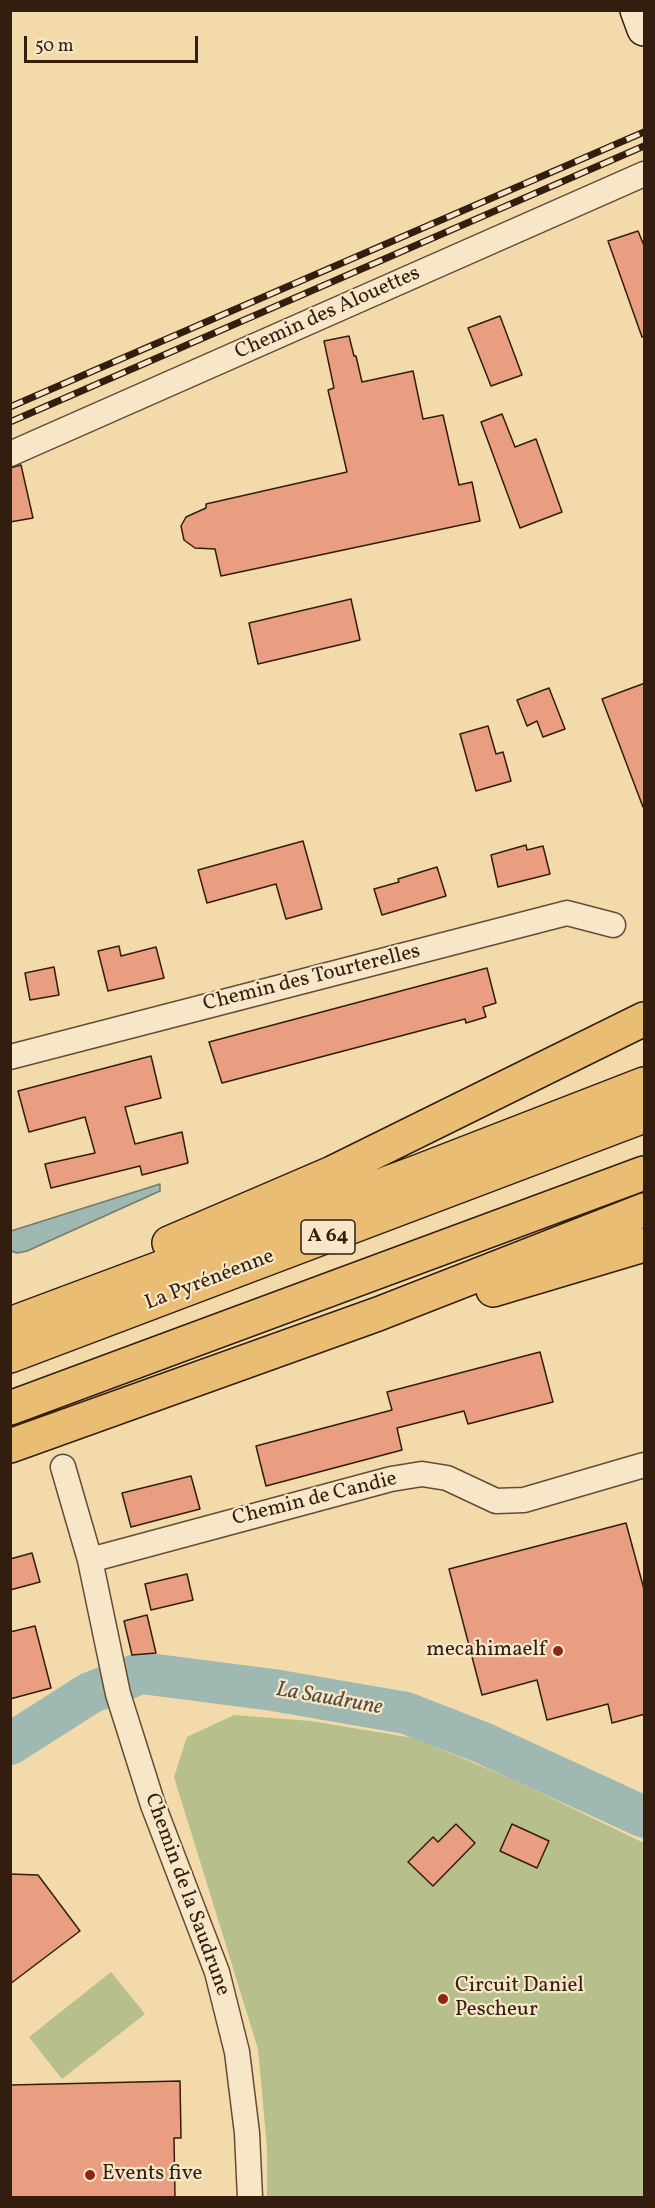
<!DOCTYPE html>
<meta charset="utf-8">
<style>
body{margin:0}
#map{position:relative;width:655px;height:2208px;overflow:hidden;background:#f3daaa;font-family:Vollkorn,serif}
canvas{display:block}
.frame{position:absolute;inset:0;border:12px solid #321d0f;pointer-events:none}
.scale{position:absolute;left:24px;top:36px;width:174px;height:27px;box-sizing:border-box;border:3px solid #321d0f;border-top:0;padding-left:8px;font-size:18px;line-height:21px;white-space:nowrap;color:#321d0f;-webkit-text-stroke:4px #f7e7c8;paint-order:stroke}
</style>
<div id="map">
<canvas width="655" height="2208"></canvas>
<div class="frame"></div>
<div class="scale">50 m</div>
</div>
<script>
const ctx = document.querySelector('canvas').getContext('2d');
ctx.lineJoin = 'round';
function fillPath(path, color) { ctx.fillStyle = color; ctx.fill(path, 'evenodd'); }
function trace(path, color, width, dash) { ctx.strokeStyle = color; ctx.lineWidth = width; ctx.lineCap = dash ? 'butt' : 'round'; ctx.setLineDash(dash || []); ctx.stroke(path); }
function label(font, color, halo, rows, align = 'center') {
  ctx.font = font + ' Vollkorn,serif'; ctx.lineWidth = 4.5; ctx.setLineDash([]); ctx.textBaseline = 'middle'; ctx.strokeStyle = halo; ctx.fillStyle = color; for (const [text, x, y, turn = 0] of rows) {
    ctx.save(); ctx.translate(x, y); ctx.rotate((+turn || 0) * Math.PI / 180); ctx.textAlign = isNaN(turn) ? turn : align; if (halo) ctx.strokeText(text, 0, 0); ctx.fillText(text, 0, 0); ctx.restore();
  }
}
const green = new Path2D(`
 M234,1715L311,1721L414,1738L512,1779L644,1843V2197H267V2148L258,2049L174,1777L187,1737Z
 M111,1972L145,2014L62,2079L29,2037Z`);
const water = new Path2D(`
 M160,1184V1191L27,1251L17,1253L11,1251V1231Z`);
const river = new Path2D(`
 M10,1744L90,1693L141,1673L273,1690L406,1713L483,1743L644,1817`);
const building = new Path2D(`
 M638,231L645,248V336L642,337L608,241Z
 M500,316L522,375L491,386L468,328Z
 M349,336L354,356H356L362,382L413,371L423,419L443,415L459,485L472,482L480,521L221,576L215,549L195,548L184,540L181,526L186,517L206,508V504L347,472L328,390L334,388L324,341Z
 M502,414L515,447L536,439L562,512L520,528L481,422Z
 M21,465L33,518L10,522V468Z
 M351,599L360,640L258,664L249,623Z
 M645,683V807H643L602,699Z
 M549,688L565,729L543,737L537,721L527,726L517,700Z
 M488,726L496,754L503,752L511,781L476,791L460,734Z
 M303,841L322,909L286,919L276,884L207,903L198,870Z
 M526,845L527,850L543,846L550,874L498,887L491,855Z
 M437,867L446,896L382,915L374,889L399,882L398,879Z
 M119,946L121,956L156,947L164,978L108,991L98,951Z
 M54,967L59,995L30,1000L25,973Z
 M487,968L496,1003L483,1007L486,1017L466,1023L465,1019L222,1083L209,1042Z
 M151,1056L161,1098L125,1107L135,1144L182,1132L188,1163L142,1175L140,1166L51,1188L45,1164L95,1153L85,1117L29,1132L18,1091Z
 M540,1352L553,1402L468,1424L464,1411L397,1428L402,1450L266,1486L256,1446L392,1410L387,1392Z
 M191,1476L200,1509L131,1527L122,1493Z
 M626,1523L645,1593V1714L612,1723L608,1704L547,1720L537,1680L482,1695L449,1569Z
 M32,1553L40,1582L10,1590V1559Z
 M187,1574L193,1600L151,1610L145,1584Z
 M147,1615L156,1653L132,1655L124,1621Z
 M35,1626L51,1688L10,1699V1632Z
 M456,1824L475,1843L433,1886L408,1862L433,1837L438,1842Z
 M512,1824L549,1841L537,1868L500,1851Z
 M10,1874L38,1875L80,1931L10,1984Z
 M180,2081L181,2138H174L175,2198H10V2085Z`);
const street = new Path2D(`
 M10,454L644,174
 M10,1057L567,913L613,925
 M63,1467L90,1560
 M250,2198L247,2133L237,2052L217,1972L153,1805L118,1694L90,1560L391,1479L422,1474L447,1478L496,1501L524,1500L644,1465`);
const secondary = new Path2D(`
 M637,10L644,29`);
const highway = new Path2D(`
 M169,1243L332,1173L644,1019
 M493,1290L644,1245
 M10,1324L417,1172L644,1084
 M10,1356L644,1116
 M10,1408L644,1173
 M10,1446L378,1314L644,1210`);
const rail = new Path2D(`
 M10,407L644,132
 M10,422L644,146`);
const markers = [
 [558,1651,6,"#8f2418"],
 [443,1999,6,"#8f2418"],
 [90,2175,6,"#8f2418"]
];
const shields = [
 [328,1237,54]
];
const shieldNames = [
 ["A 64",328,1237]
];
const streetNames = [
 ["Chemin des Alouettes",328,314,-24],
 ["Chemin des Tourterelles",312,979,-14],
 ["La Pyrénéenne",210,1281,-21],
 ["Chemin de Candie",315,1500,-14],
 ["Chemin de la Saudrune",186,1895,70]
];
const poiNames = [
 ["mecahimaelf",546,1651,"right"],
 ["Circuit Daniel",455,1987],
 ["Pescheur",455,2011],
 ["Events five",102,2175]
];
const waterNames = [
 ["La Saudrune",329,1700,10]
];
fillPath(green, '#b7c08c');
fillPath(water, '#9fb8b2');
trace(water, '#737a71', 1.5);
trace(river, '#9fb8b2', 42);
fillPath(building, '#e99e82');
trace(building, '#321d0f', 1.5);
trace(street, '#624c36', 27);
trace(secondary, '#321d0f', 36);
trace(highway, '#321d0f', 36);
trace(street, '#f7e7c8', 24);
trace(secondary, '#f7e7c8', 33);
trace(highway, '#eabd75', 33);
trace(rail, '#321d0f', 7);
trace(rail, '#f7e7c8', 4.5, [14]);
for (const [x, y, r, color] of markers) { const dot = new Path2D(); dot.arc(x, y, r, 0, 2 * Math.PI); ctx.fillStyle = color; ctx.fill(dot); trace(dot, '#f7e7c8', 2); }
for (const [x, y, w] of shields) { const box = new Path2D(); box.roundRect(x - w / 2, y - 17, w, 34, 4.5); ctx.fillStyle = '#f7e7c8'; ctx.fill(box); trace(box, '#321d0f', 1.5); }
label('bold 20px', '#321d0f', null, shieldNames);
label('21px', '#321d0f', '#f7e7c8', streetNames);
label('21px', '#321d0f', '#f7e7c8', poiNames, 'left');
label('italic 22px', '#534c40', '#f7e7c8', waterNames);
</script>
